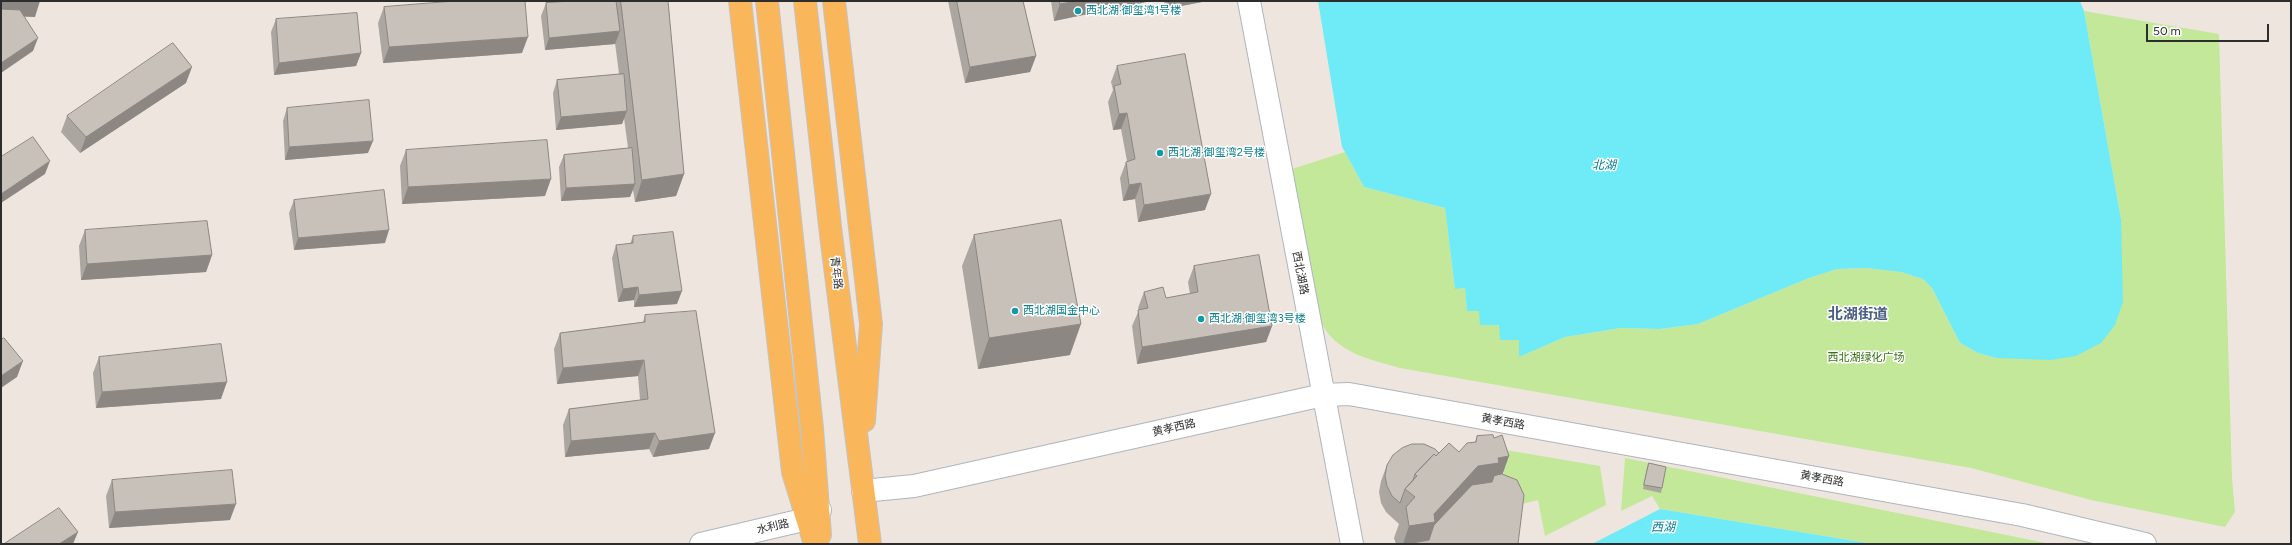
<!DOCTYPE html>
<meta charset="utf-8">
<style>
body{margin:0}
#map{position:relative;width:2292px;height:545px;overflow:hidden;background:#efe5df;font-family:Figtree,sans-serif}
canvas{display:block}
.frame{position:absolute;inset:0;border:2px solid #2d2d2d;pointer-events:none}
.scale{position:absolute;left:2146px;top:24px;width:123px;height:18px;box-sizing:border-box;border:2px solid #2d2d2d;border-top:0;padding-left:5px;font-size:12px;line-height:14px;white-space:nowrap;color:#2d2d2d;-webkit-text-stroke:3px #fff;paint-order:stroke}
</style>
<div id="map">
<canvas width="2292" height="545"></canvas>
<div class="frame"></div>
<div class="scale">50 m</div>
</div>
<script>
const ctx = document.querySelector('canvas').getContext('2d');
ctx.lineJoin = 'round';
function fillPath(path, color) { ctx.fillStyle = color; ctx.fill(path, 'evenodd'); }
function trace(path, color, width, dash) { ctx.strokeStyle = color; ctx.lineWidth = width; ctx.lineCap = dash ? 'butt' : 'round'; ctx.setLineDash(dash || []); ctx.stroke(path); }
function label(font, color, halo, rows, align = 'center') {
  ctx.font = font + ' Figtree,"Noto Sans SC",sans-serif'; ctx.lineWidth = 3; ctx.setLineDash([]); ctx.textBaseline = 'middle'; ctx.strokeStyle = halo; ctx.fillStyle = color; for (const [text, x, y, turn = 0] of rows) {
    ctx.save(); ctx.translate(x, y); ctx.rotate((+turn || 0) * Math.PI / 180); ctx.textAlign = isNaN(turn) ? turn : align; if (halo) ctx.strokeText(text, 0, 0); ctx.fillText(text, 0, 0); ctx.restore();
  }
}
const green = new Path2D(`
 M2084,11L2219,34L2232,478L2235,512L2225,527L2091,500L1971,468L1400,368C1369,359 1335,353 1320,320L1292,169L1345,152L1364,187L1445,208L1455,289L1465,288L1467,310L1479,311L1519,340V357L1565,337L1621,328L1660,329L1698,324L1809,278L1837,269L1866,268L1901,272L1923,279L1932,288L1960,343L1978,353L1996,358L2121,219Z
 M1500,449L1600,466L1606,505L1545,536L1538,500L1522,504L1505,484Z
 M1625,458L2051,544H1873L1660,509L1652,496L1621,511Z`);
const water = new Path2D(`
 M1318,1H2080L2084,11L2121,219L2123,302L2115,325L2101,343L2076,356L2051,360L1996,358L1978,353L1960,343L1932,288L1923,279L1901,272L1866,268L1837,269L1809,278L1698,324L1660,329L1621,328L1565,337L1519,357V340H1500L1499,325H1480L1479,311H1467L1465,288L1455,289L1445,208L1364,187L1345,152L1342,147Z
 M1660,509L1873,544H1592Z`);
const minor = new Path2D(`
 M1249,1L1352,544
 M863,491L914,486L1323,395L1349,394L2022,515L2145,544
 M701,544L807,519L820,510`);
const major = new Path2D(`
 M740,1L793,472L815,544
 M767,1L812,428L820,535
 M805,1L831,235L870,544
 M834,1L871,324L864,421`);
const wall = new Path2D(`
 M571,1H668L684,174L676,196L635,202L633,190L630,197L561,201L559,167L564,155L628,148L624,118L622,124L556,130L553,93L557,80L619,74L615,43V44L545,50L541,16L546,3Z
 M948,1H1023L1036,56L1030,72L965,83Z
 M1051,1H1151L1054,21Z
 M1164,1H1202V2L1165,9Z
 M384,7L522,53L383,63L378,23Z
 M276,19L361,53L356,66L274,75L271,32Z
 M1117,66L1205,210L1138,222L1135,199L1123,201L1120,178L1126,162L1127,161L1121,129L1113,130L1108,102L1113,90L1111,82Z
 M186,83L80,153L61,132L67,116Z
 M287,108L368,153L285,160L283,121Z
 M406,150L545,196L402,204L400,166Z
 M294,200L385,243L294,250L289,213Z
 M85,230L212,255L206,272L81,280L79,246Z
 M974,235L1070,355L978,369L962,266Z
 M633,236L677,304L634,307V300L618,302L612,258L616,245L630,244Z
 M1194,266L1272,326L1266,342L1137,364L1132,326L1139,310L1138,308L1144,292L1166,298L1190,294L1188,282Z
 M645,315L709,449L653,457L649,449L565,457L563,425L569,409L640,400L638,376L557,384L554,349L560,333L643,322Z
 M99,357L221,399L96,408L93,373Z
 M1477,436L1502,474L1518,544H1396L1394,538L1399,524L1386,512L1381,503L1379,492L1381,481L1387,465L1439,453L1459,452L1475,442Z
 M1649,463L1662,488L1661,493L1643,489L1647,468Z
 M112,480L230,520L109,528L106,496Z`);
const shadedWall = new Path2D(`
 M1,1H40L35,17L1,16Z
 M1077,1H1151L1054,21L1060,4Z
 M1168,1H1202V2L1165,9Z
 M620,31L615,44L545,50L549,38Z
 M528,37L522,53L383,63L389,47Z
 M38,38L33,51L1,73V63Z
 M361,53L356,66L274,75L279,63Z
 M1036,56L1030,72L965,83L970,67Z
 M192,67L186,83L80,153L86,137Z
 M627,111L622,124L556,130L561,117Z
 M1127,113L1121,129L1113,130L1119,114Z
 M373,141L368,153L285,160L289,147Z
 M50,161L45,174L1,203V194Z
 M684,174L676,196L635,202L642,180Z
 M551,179L545,196L402,204L408,187Z
 M1141,183L1135,199L1123,201L1129,185Z
 M635,184L630,197L561,201L566,188Z
 M1211,194L1205,210L1138,222L1144,205Z
 M389,230L385,243L294,250L298,238Z
 M212,255L206,272L81,280L87,264Z
 M638,287L634,300L618,302L623,289Z
 M682,291L677,304L634,307L639,295Z
 M1081,324L1070,355L978,369L989,338Z
 M1272,326L1266,342L1137,364L1142,347Z
 M644,360L638,376L557,384L563,368Z
 M23,361L17,377L1,388V376Z
 M227,382L221,399L96,408L102,392Z
 M655,433L649,449L565,457L571,441Z
 M715,433L709,449L653,457L659,441Z
 M1509,456L1498,487L1427,544H1403L1409,526L1478,466L1498,458Z
 M236,504L230,520L109,528L115,512Z
 M78,532L73,544H59Z`);
const building = new Path2D(`
 M455,1H525L528,37L389,47L384,7Z
 M571,1H616L620,31L549,38L546,3Z
 M621,1H668L684,174L642,180Z
 M957,1H1023L1036,56L970,67Z
 M1060,1H1077L1060,4Z
 M1,9L20,10L38,38L1,63Z
 M357,13L361,53L279,63L276,19Z
 M173,43L192,67L86,137L67,116Z
 M1185,54L1211,194L1144,205L1141,183L1129,185L1126,162L1135,159L1127,113L1119,114L1114,86L1121,84L1117,66Z
 M624,74L627,111L561,117L557,80Z
 M369,100L373,141L289,147L287,108Z
 M33,137L50,161L1,194V157Z
 M547,140L551,179L408,187L406,150Z
 M632,148L635,184L566,188L564,155Z
 M384,190L389,230L298,238L294,200Z
 M1061,220L1081,324L989,338L974,235Z
 M207,221L212,255L87,264L85,230Z
 M673,232L682,291L639,295L638,287L623,289L616,245L633,243V236Z
 M1259,255L1272,326L1142,347L1138,310L1148,308L1144,292L1163,287L1166,298L1198,292L1194,266Z
 M696,311L715,433L659,441L655,433L571,441L569,409L648,399L644,360L563,368L560,333L645,322V315Z
 M4,338L23,361L1,376V340Z
 M221,344L227,382L102,392L99,357Z
 M1493,435L1494,438L1502,435L1509,456L1498,458L1499,463L1478,466L1434,514L1435,522L1409,526L1406,507L1415,497L1405,489L1417,476L1415,474L1434,454L1436,456L1449,443L1459,452L1467,443L1476,442L1477,436Z
 M1412,444H1424L1435,449L1439,453L1436,456L1434,454L1415,474L1413,480L1405,489L1400,503L1392,496L1387,486L1385,476L1387,465L1393,455L1402,448Z
 M1649,463L1666,467L1662,488L1644,485Z
 M232,470L236,504L115,512L112,480Z
 M1502,474L1517,480L1524,495L1518,544H1407L1429,540L1434,525L1472,485L1492,482L1494,476Z
 M59,508L78,532L59,544H4Z`);
const markers = [
 [1078,11,4,"#0f9aa8"],
 [1160,153,4,"#0f9aa8"],
 [1015,311,4,"#0f9aa8"],
 [1201,319,4,"#0f9aa8"]
];
const cultureNames = [
 ["西北湖·御玺湾1号楼",1086,11],
 ["西北湖·御玺湾2号楼",1168,153],
 ["西北湖国金中心",1023,311],
 ["西北湖·御玺湾3号楼",1209,319]
];
const streetNames = [
 ["青年路",836,273,83],
 ["西北湖路",1300,273,79],
 ["黄孝西路",1503,422,10],
 ["黄孝西路",1174,428,-13],
 ["黄孝西路",1822,479,10],
 ["水利路",773,527,-13]
];
const parkNames = [
 ["西北湖绿化广场",1866,358]
];
const waterNames = [
 ["北湖",1604,165],
 ["西湖",1663,527]
];
const districtNames = [
 ["北湖街道",1858,315]
];
fillPath(green, '#c3e899');
fillPath(water, '#6eebf6');
trace(minor, '#afb5bd', 24);
trace(major, '#c4c4c4', 24);
trace(minor, '#fff', 22);
trace(major, '#f9b65b', 22);
fillPath(wall, '#aca6a0');
fillPath(shadedWall, '#8c8782');
fillPath(building, '#c8c1ba');
trace(building, '#8c8782', 1);
for (const [x, y, r, color] of markers) { const dot = new Path2D(); dot.arc(x, y, r, 0, 2 * Math.PI); ctx.fillStyle = color; ctx.fill(dot); trace(dot, '#fff', 1.5); }
label('11px', '#0d838f', '#fff', cultureNames, 'left');
label('11px', '#2d2d2d', '#fff', streetNames);
label('11px', '#3a7117', '#fff', parkNames);
label('italic 12px', '#087c92', '#fff', waterNames);
label('bold 15px', '#4a5e81', '#fff', districtNames);
</script>
